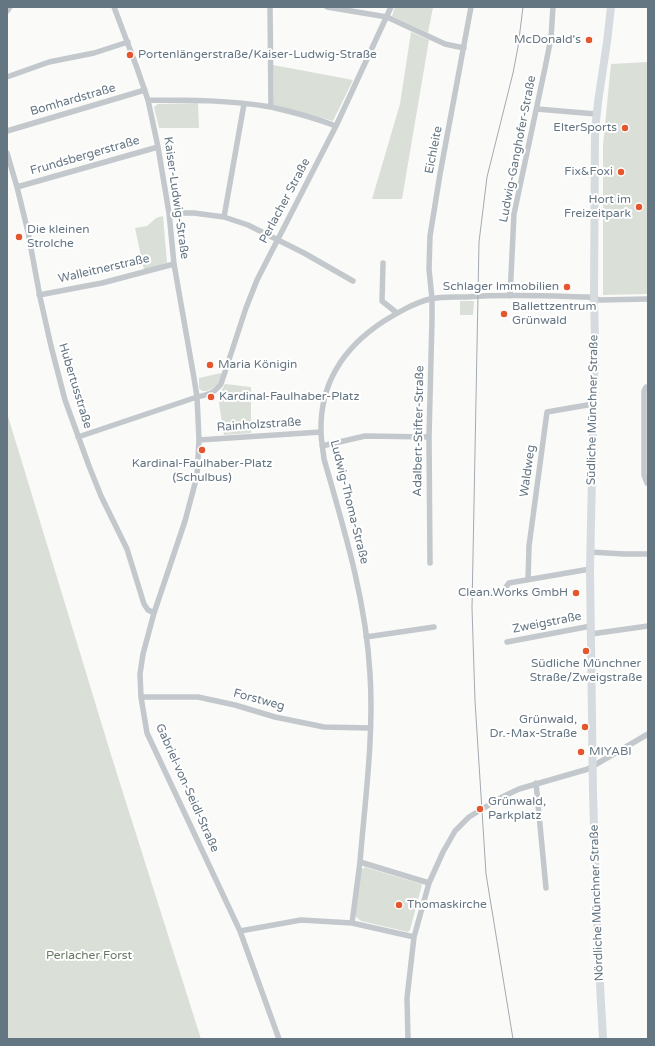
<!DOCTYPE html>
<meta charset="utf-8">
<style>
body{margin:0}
#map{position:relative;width:655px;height:1046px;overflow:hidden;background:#fafaf8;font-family:"Varela Round",sans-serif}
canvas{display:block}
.frame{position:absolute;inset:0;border:8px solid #657683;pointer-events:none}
</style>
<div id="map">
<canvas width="655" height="1046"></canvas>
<div class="frame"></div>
</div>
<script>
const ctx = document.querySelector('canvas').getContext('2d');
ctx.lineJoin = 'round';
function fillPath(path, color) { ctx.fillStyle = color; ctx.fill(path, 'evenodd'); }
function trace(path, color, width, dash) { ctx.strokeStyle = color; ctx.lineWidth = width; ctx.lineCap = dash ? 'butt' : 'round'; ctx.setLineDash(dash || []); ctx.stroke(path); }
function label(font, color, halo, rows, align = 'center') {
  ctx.font = font + ' "Varela Round",sans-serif'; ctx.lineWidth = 4; ctx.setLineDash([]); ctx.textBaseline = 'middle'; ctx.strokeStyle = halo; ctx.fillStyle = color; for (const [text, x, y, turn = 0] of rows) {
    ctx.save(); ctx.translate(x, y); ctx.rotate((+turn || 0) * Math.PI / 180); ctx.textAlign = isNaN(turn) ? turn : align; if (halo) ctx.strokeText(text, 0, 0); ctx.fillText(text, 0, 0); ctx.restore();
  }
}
const green = new Path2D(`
 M395,7H433L428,33L392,16Z
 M411,32L429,40L402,199H372L400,104Z
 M648,62V294L603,295V145L611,64Z
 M273,65L353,80L333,121L274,105Z
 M198,103L199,128H159L154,107L158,104Z
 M163,216L167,263L144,270L135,228L147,226L156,218Z
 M460,301H474L473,315H460Z
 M221,373L223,375C220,383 211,392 202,391L199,388V378Z
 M225,384L251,387V433L224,435L218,397Z
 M7,413L112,758L201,1039H7Z
 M365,867L421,884L422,885L410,930L408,932L361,921L356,917L355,914L361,870Z`);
const minor = new Path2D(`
 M114,7L137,68L148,100L158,147L169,213L174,264L194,378L197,397L199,440L197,476L185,521L154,613L143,654L140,674L141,697L147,733L240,931L279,1039
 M270,7L271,107
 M327,7L387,17L445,44L464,48
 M7,11L10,7
 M7,77L49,62L94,53L128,42
 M148,100C189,100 230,100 271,107C293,112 315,118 336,126
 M537,109L596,114
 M7,131L145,90
 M7,153L17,187L28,232L40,297L51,346L65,400L89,466L101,496L127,549L144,604L148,610L154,613
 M17,187L158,147
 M169,213H194L224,217L248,225L304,253L353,281
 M224,217L244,104
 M383,263L382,301L397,313
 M39,295L102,283L174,264
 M510,296L514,214L545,68L551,38L553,7
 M78,437L197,397C209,394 213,394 221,384L246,308L257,280L336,126L391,7
 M199,440L321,432
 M322,446L365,436L429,437
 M647,483L644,475V391L646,387H648
 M590,552L624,554H648
 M430,563L429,437L432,319V299L429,269L430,236L440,174L471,7
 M528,580L529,546L547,412L593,404
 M506,587L509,583L590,569
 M591,634L648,626
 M366,637L434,627
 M507,642L591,626
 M141,697H198L235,705L275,717L324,727L370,728
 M536,783L546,888
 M360,862C365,800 374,736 370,674C366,600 344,529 324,459C323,450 321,440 321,431C320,383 344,347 384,321C399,312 414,303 430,299C442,296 455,297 467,297C507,294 548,296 588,297L600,300L648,299
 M240,931L301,920L352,923
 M414,937L352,923L360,862L429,883
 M408,1039L407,998L414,937L429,883L443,852L455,831L469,817L502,797L519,789L588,769L648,734`);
const secondary = new Path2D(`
 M603,1039L598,948L593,794L590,569L595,340L594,298L595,131L598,102L607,42L611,7`);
const tram = new Path2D(`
 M513,1039L486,874L475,701L472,608L479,242L487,177L513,73L518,47L523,7`);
const markers = [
 [589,40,4,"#e4572e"],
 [130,55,4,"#e4572e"],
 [625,128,4,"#e4572e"],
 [621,172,4,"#e4572e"],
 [639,207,4,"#e4572e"],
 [19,237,4,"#e4572e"],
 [567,287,4,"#e4572e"],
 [504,314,4,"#e4572e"],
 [210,365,4,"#e4572e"],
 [211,397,4,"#e4572e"],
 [202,450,4,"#e4572e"],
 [576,593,4,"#e4572e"],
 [586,651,4,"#e4572e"],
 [585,727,4,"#e4572e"],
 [581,752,4,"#e4572e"],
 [480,809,4,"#e4572e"],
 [399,905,4,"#e4572e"]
];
const poiNames = [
 ["McDonald's",581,40,"right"],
 ["Portenlängerstraße/Kaiser-Ludwig-Straße",138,55],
 ["ElterSports",617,128,"right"],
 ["Fix&Foxi",613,172,"right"],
 ["Hort im",631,200,"right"],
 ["Freizeitpark",631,214,"right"],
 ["Die kleinen",27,230],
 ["Strolche",27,244],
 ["Schlager Immobilien",559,287,"right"],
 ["Ballettzentrum",512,307],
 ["Grünwald",512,321],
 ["Maria Königin",218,365],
 ["Kardinal-Faulhaber-Platz",219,397],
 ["Kardinal-Faulhaber-Platz",202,464,"center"],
 ["(Schulbus)",202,478,"center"],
 ["Clean.Works GmbH",568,593,"right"],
 ["Südliche Münchner",586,664,"center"],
 ["Straße/Zweigstraße",586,678,"center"],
 ["Grünwald,",577,720,"right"],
 ["Dr.-Max-Straße",577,734,"right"],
 ["MIYABI",589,752],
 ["Grünwald,",488,802],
 ["Parkplatz",488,816],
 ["Thomaskirche",407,905]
];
const streetNames = [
 ["Bomhardstraße",73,100,-16],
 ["Ludwig-Ganghofer-Straße",518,149,-79],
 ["Eichleite",434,150,-79],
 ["Frundsbergerstraße",85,156,-16],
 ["Kaiser-Ludwig-Straße",176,198,82],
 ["Perlacher Straße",285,201,-62],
 ["Walleitnerstraße",104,269,-13],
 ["Hubertusstraße",75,386,73],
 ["Südliche Münchner Straße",593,410,-89],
 ["Rainholzstraße",259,425,-4],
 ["Adalbert-Stifter-Straße",419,431,-89],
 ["Waldweg",528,471,-82],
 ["Ludwig-Thoma-Straße",349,502,76],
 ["Zweigstraße",547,623,-11],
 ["Forstweg",259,700,15],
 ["Gabriel-von-Seidl-Straße",187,788,66],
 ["Nördliche Münchner Straße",597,903,-92]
];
const parkNames = [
 ["Perlacher Forst",89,956]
];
fillPath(green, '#dadfd7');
trace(minor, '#c3c8cc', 5.5);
trace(secondary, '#d6dbdf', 8);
trace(tram, '#a2aab0', 1);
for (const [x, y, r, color] of markers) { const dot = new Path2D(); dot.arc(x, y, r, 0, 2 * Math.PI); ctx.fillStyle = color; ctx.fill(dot); trace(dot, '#fff', 1.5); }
label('12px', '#657683', '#fff', poiNames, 'left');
label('12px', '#657683', '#fff', streetNames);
label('12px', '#687a64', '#fff', parkNames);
</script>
